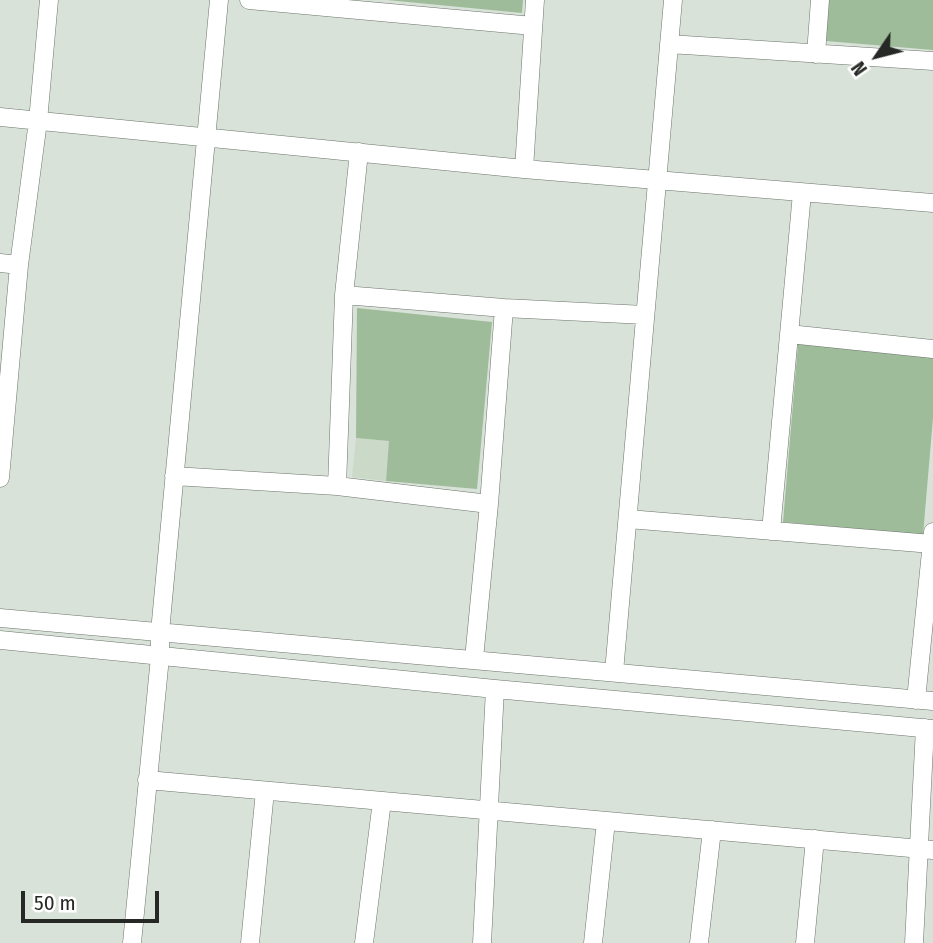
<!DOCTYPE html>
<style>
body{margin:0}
#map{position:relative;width:933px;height:943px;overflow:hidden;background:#d9e2d8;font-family:"Fira Sans Condensed",sans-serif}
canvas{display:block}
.north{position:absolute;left:842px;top:21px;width:70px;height:70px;-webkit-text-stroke:5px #fff;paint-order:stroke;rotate:235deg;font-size:19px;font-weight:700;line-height:28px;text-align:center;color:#252824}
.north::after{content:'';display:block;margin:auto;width:24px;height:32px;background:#252824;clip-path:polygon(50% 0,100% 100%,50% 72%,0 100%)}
.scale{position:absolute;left:21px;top:891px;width:138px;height:32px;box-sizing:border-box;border:4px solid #252824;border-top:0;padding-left:9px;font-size:21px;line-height:24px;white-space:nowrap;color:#252824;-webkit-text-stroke:5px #fff;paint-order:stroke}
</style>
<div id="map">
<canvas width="933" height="943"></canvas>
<div class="north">N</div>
<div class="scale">50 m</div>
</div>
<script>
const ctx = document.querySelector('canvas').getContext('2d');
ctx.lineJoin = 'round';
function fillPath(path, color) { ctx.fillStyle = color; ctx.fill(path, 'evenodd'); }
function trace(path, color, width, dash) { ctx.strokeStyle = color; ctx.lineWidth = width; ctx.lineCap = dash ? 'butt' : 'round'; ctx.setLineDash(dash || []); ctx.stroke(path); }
const built = new Path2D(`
 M356,438L390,441L386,481L352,477Z`);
const green = new Path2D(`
 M387,0H523L522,13Z
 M829,0H933V50L826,41Z
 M357,308L492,322L477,489L386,481L389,441L356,438Z
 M798,344L933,356V418L923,535L783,522Z`);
const minor = new Path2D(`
 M249,0L533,26
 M669,44L933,61
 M816,54L820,0
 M0,117L524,169L933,203
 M524,169L535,0
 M0,263L19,265
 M344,295L504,308L645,315
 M789,334L933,349
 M174,476L337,486L489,504
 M0,478L19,265L38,121L49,0
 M337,486L344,295L359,152
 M628,519L932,544
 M771,531L802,193
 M0,618L933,701
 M0,640L495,689L933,729
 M474,659L489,504L504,308
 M614,672L673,0
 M916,700L933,532
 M147,780L933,850
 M132,943L160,657V632L219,0
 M250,943L265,791
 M364,943L382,801
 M482,943L495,689
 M593,943L606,821
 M699,943L712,830
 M805,943L815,839
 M914,943L925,728`);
fillPath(built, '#cbd9c9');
fillPath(green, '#9ebc9a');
trace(minor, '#6c746b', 19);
trace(minor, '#fff', 18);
</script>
